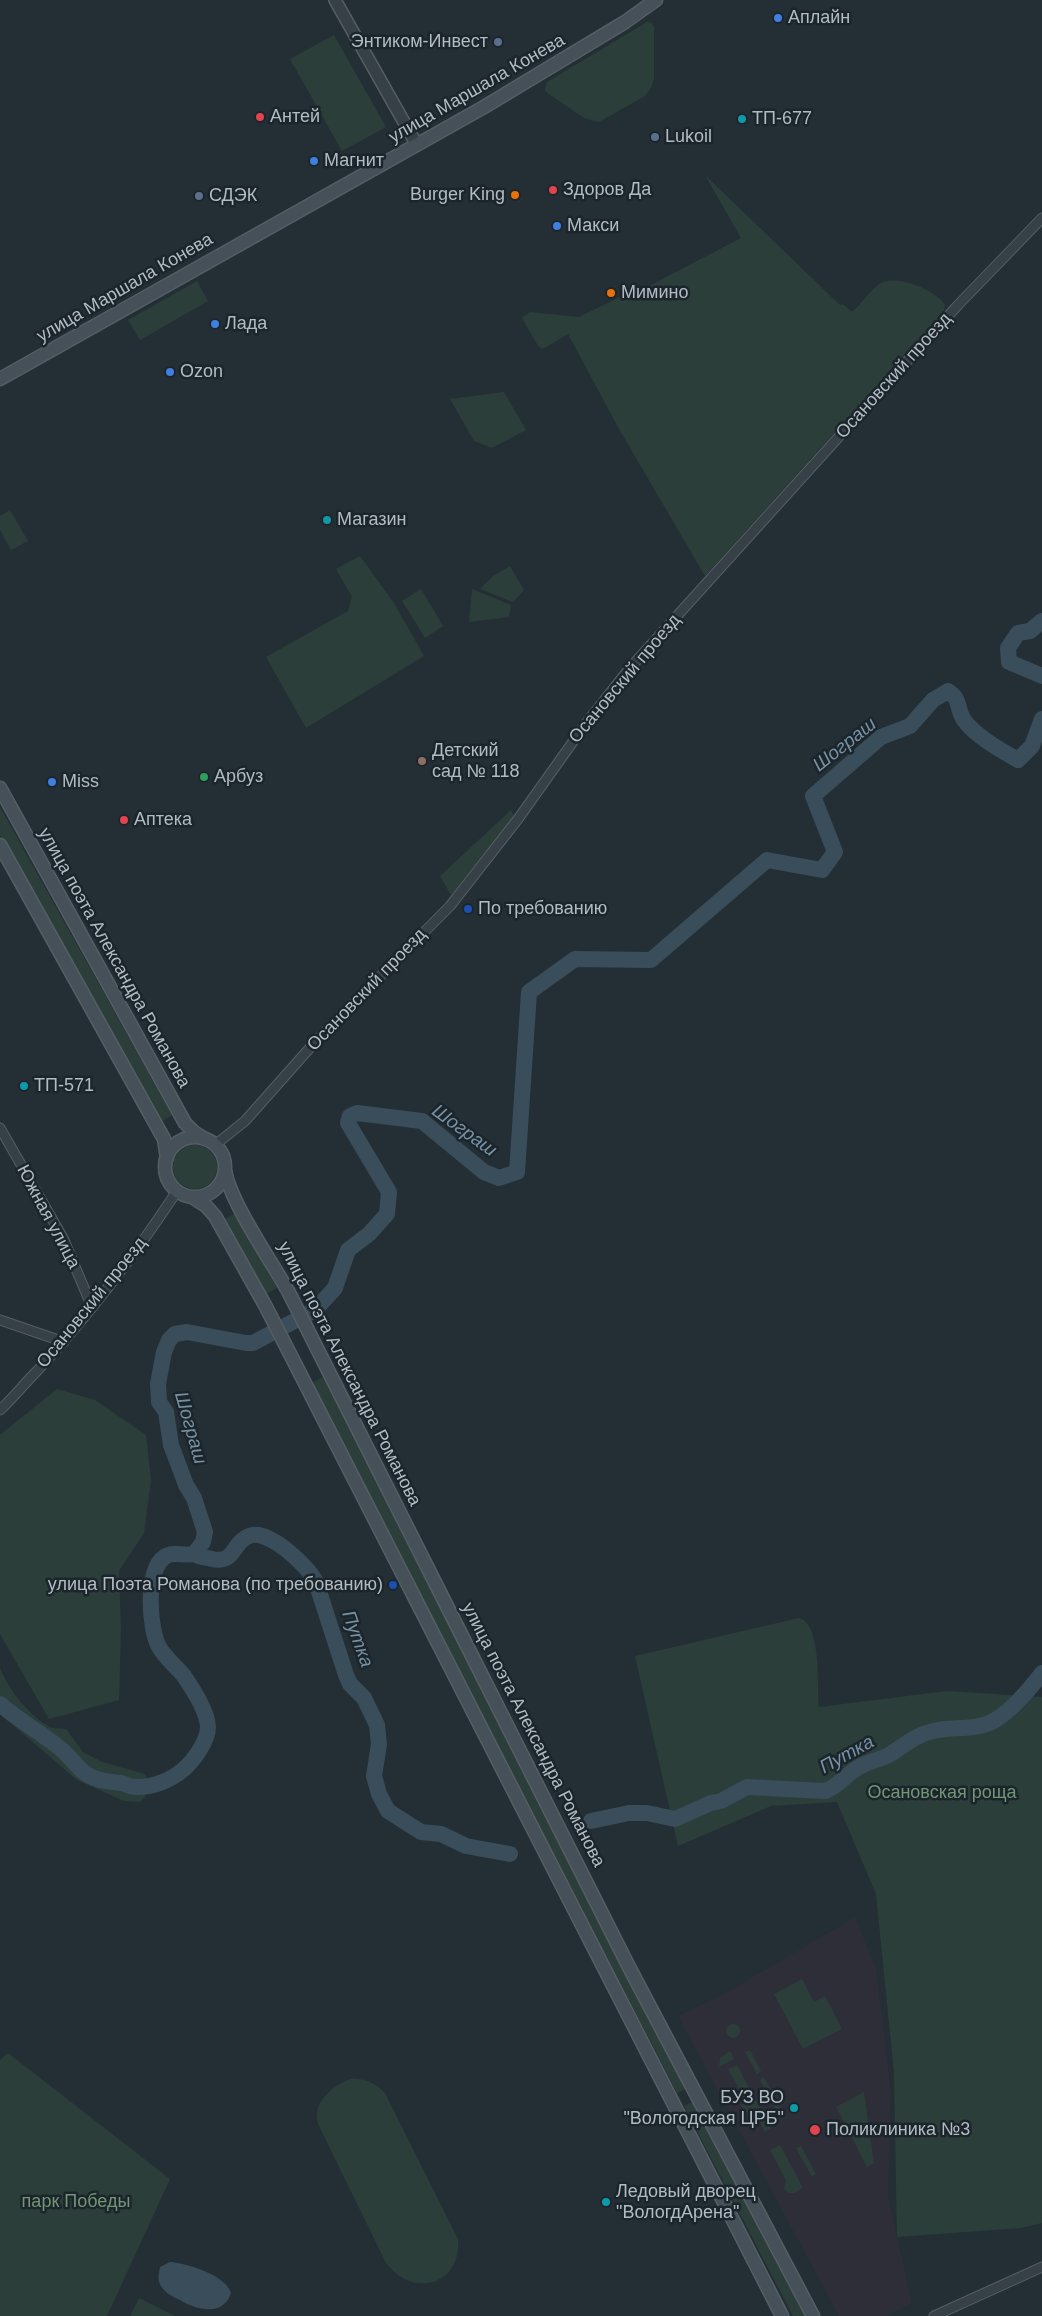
<!DOCTYPE html>
<meta charset="utf-8">
<style>
body{margin:0}
canvas{display:block;background:#232e35}
</style>
<canvas width="1042" height="2316"></canvas>
<script>
const ctx = document.querySelector('canvas').getContext('2d');
ctx.lineJoin = 'round';
function fillPath(path, color) { ctx.fillStyle = color; ctx.fill(path, 'evenodd'); }
function trace(path, color, width, dash) { ctx.strokeStyle = color; ctx.lineWidth = width; ctx.lineCap = dash ? 'butt' : 'round'; ctx.setLineDash(dash || []); ctx.stroke(path); }
function label(font, color, halo, rows, align = 'center') {
  ctx.font = font + ' Arial,sans-serif'; ctx.lineWidth = 5; ctx.setLineDash([]); ctx.textBaseline = 'middle'; ctx.strokeStyle = halo; ctx.fillStyle = color; for (const [text, x, y, turn = 0] of rows) {
    ctx.save(); ctx.translate(x, y); ctx.rotate((+turn || 0) * Math.PI / 180); ctx.textAlign = isNaN(turn) ? turn : align; if (halo) ctx.strokeText(text, 0, 0); ctx.fillText(text, 0, 0); ctx.restore();
  }
}
const medical = new Path2D(`
 M855,1917L876,1969L891,2093L888,2196L912,2303L886,2316H839L678,2016L726,1993Z`);
const green = new Path2D(`
 M647,22L652,23L654,27V79L651,88L645,96L599,122L584,118L546,92L545,89L547,82Z
 M334,35L386,127L342,151L290,59Z
 M705,175L840,305L843,304L852,312C861,304 869,292 879,284C894,273 937,290 945,305L944,311L705,576L619,429L568,334L543,349L538,346L522,318L530,312L579,317L632,291L649,286L741,238Z
 M197,281L208,301L140,340L128,320Z
 M504,392L526,430L492,448L474,441L450,399Z
 M10,510L28,541L11,550L0,530V516Z
 M360,556L394,603L424,656L306,728L266,657L348,611L352,597L336,569Z
 M510,566L524,590L513,602L480,589L493,576Z
 M421,589L443,626L425,638L402,601Z
 M472,589L511,605L509,617L469,622Z
 M0,807L172,1115L161,1122L0,835Z
 M511,810L514,816L451,895L440,876Z
 M173 1167a22 22 0 1 1 44 0a22 22 0 1 1-44 0Z
 M234,1214L277,1288L266,1294L223,1220Z
 M323,1377L688,2088L677,2093L312,1383Z
 M57,1389L95,1400L146,1435L151,1480L144,1533L119,1571L121,1630L119,1700L49,1719L0,1634V1435Z
 M799,1618C822,1624 817,1686 819,1707L947,1691L1042,1697V2223L1021,2228L897,2237L894,2073L876,1894L837,1802L771,1806L678,1846L635,1656Z
 M0,1668C9,1690 28,1715 50,1727C54,1729 61,1728 66,1729L83,1752L102,1762L145,1774L149,1783L145,1797L140,1802L124,1801L77,1780L0,1714Z
 M802,1979L814,2002L825,1996L842,2029L803,2049L774,1994Z
 M726 2031a7 7 0 1 1 14 0a7 7 0 1 1-14 0Z
 M750,2050L761,2071L757,2074L745,2052Z
 M730,2051L734,2059L719,2067L720,2058Z
 M8,2053L170,2179L107,2316H0V2060Z
 M737,2065L771,2129L765,2132L754,2111L749,2114L742,2110L741,2105L745,2100L728,2069Z
 M764,2077L783,2113L779,2115L760,2080Z
 M350,2079C364,2078 376,2083 385,2093L458,2239C462,2285 413,2299 386,2263L319,2126C310,2104 332,2086 350,2079Z
 M864,2092L874,2163L867,2167L836,2107Z
 M694,2101L806,2316H793L684,2106Z
 M780,2145L803,2188L794,2193H789L784,2189L786,2180L770,2150Z
 M801,2146L816,2174L812,2177L796,2148Z
 M139,2298L175,2316H130Z`);
const water = new Path2D(`
 M170,2262C186,2263 226,2275 231,2293C224,2316 198,2311 180,2300C173,2297 165,2293 161,2286C157,2280 159,2273 160,2267Z`);
const river = new Path2D(`
 M1042,621L1030,631L1018,633L1008,648L1009,662L1042,676
 M194,1554C201,1558 205,1557 212,1559C236,1564 232,1542 249,1536C268,1528 308,1566 316,1582L346,1675L350,1684L364,1698L377,1725L379,1744L374,1776L379,1794L388,1811L421,1832L441,1834L466,1846L510,1854
 M0,1704C19,1721 42,1733 61,1749C71,1757 77,1769 88,1775C99,1782 109,1781 121,1783C126,1784 130,1787 135,1787C153,1788 171,1780 184,1769C194,1760 208,1741 208,1727C207,1710 193,1690 184,1676C176,1666 166,1659 159,1647C149,1629 144,1565 168,1555C177,1552 186,1556 194,1554L203,1542L205,1532L194,1498L186,1485L171,1445L166,1412L159,1402L158,1384L164,1352L169,1340L175,1334L187,1332L246,1343H253L315,1310L335,1288L348,1250L369,1234L387,1214L389,1192L348,1123L350,1116L357,1113L422,1121L484,1172L499,1178L517,1172L529,992L575,959L651,960L767,860L822,870L835,852L813,796L881,737L910,726L933,700L948,691C962,700 956,709 964,720C975,736 1002,751 1018,760L1032,746L1042,719
 M591,1821L629,1813H647L675,1819L711,1803L721,1801L747,1787L825,1791C838,1787 846,1774 859,1767C867,1762 878,1760 887,1756C898,1750 908,1741 919,1736C944,1723 974,1734 997,1719C1015,1707 1029,1690 1042,1673`);
const minor = new Path2D(`
 M0,1128L63,1238L92,1307
 M215,1145L245,1121L316,1041L450,906L518,819L587,722L629,669L958,305L1042,218
 M0,1320L64,1342
 M0,1410C13,1398 24,1384 37,1371C89,1315 135,1255 177,1191
 M934,2316L1042,2267`);
const tertiary = new Path2D(`
 M335,0L417,145`);
const secondary = new Path2D(`
 M0,379L484,107L625,22L656,0
 M0,788L185,1123L195,1133L205,1139
 M0,845L164,1139L167,1158
 M165 1167a30 30 0 1 1 60 0a30 30 0 1 1-60 0Z
 M225,1169C228,1199 272,1262 288,1291L629,1967L813,2316
 M192,1197L206,1206L215,1216L266,1307L782,2316`);
const markers = [
 [778,18,5,"#3f7fe0"],
 [498,42,5,"#5c6f8a"],
 [260,117,5,"#e0444e"],
 [742,119,5,"#0f9aa8"],
 [655,137,5,"#5c6f8a"],
 [314,161,5,"#3f7fe0"],
 [553,190,5,"#e0444e"],
 [515,195,5,"#e8710a"],
 [199,196,5,"#5c6f8a"],
 [557,226,5,"#3f7fe0"],
 [611,293,5,"#e8710a"],
 [215,324,5,"#3f7fe0"],
 [170,372,5,"#3f7fe0"],
 [327,520,5,"#0f9aa8"],
 [422,761,5,"#8d6e63"],
 [204,777,5,"#2e9e5b"],
 [52,782,5,"#3f7fe0"],
 [124,820,5,"#e0444e"],
 [468,909,5,"#1a4fb4"],
 [24,1086,5,"#0f9aa8"],
 [393,1585,5,"#1a4fb4"],
 [794,2108,5,"#0f9aa8"],
 [815,2130,6,"#e0444e"],
 [606,2202,5,"#0f9aa8"]
];
const poiNames = [
 ["Аплайн",788,18],
 ["Энтиком-Инвест",488,42,"right"],
 ["Антей",270,117],
 ["ТП-677",752,119],
 ["Lukoil",665,137],
 ["Магнит",324,161],
 ["Здоров Да",563,190],
 ["Burger King",505,195,"right"],
 ["СДЭК",209,196],
 ["Макси",567,226],
 ["Мимино",621,293],
 ["Лада",225,324],
 ["Ozon",180,372],
 ["Магазин",337,520],
 ["Детский",432,751],
 ["сад № 118",432,772],
 ["Арбуз",214,777],
 ["Miss",62,782],
 ["Аптека",134,820],
 ["По требованию",478,909],
 ["ТП-571",34,1086],
 ["улица Поэта Романова (по требованию)",383,1585,"right"],
 ["БУЗ ВО",784,2098,"right"],
 ["\"Вологодская ЦРБ\"",784,2119,"right"],
 ["Поликлиника №3",826,2130],
 ["Ледовый дворец",616,2192],
 ["\"ВологдАрена\"",616,2213]
];
const streetNames = [
 ["улица Маршала Конева",477,89,-30],
 ["улица Маршала Конева",125,288,-30],
 ["Осановский проезд",894,376,-48],
 ["Осановский проезд",625,679,-50],
 ["улица поэта Александра Романова",114,958,61],
 ["Осановский проезд",367,990,-46],
 ["Южная улица",48,1217,62],
 ["Осановский проезд",92,1303,-51],
 ["улица поэта Александра Романова",349,1374,63],
 ["улица поэта Александра Романова",533,1735,63]
];
const parkNames = [
 ["Осановская роща",942,1793],
 ["парк Победы",76,2202]
];
const waterNames = [
 ["Шограш",845,745,-38],
 ["Шограш",464,1131,36],
 ["Шограш",190,1428,74],
 ["Путка",357,1639,70],
 ["Путка",847,1755,-29]
];
fillPath(medical, '#2e2e38');
fillPath(green, '#2b3e3a');
fillPath(water, '#394d5a');
trace(river, '#394d5a', 16);
trace(minor, '#545e64', 11);
trace(tertiary, '#545e64', 14);
trace(secondary, '#545e64', 15);
trace(minor, '#364046', 9);
trace(tertiary, '#364046', 11);
trace(secondary, '#455059', 12);
for (const [x, y, r, color] of markers) { const dot = new Path2D(); dot.arc(x, y, r, 0, 2 * Math.PI); ctx.fillStyle = color; ctx.fill(dot); trace(dot, '#1c252b', 2); }
label('18px', '#b1bbc3', '#1c252b', poiNames, 'left');
label('18px', '#b1bbc3', '#1c252b', streetNames);
label('18px', '#729675', '#1c252b', parkNames);
label('italic 19px', '#7591a3', '#1c252b', waterNames);
</script>
